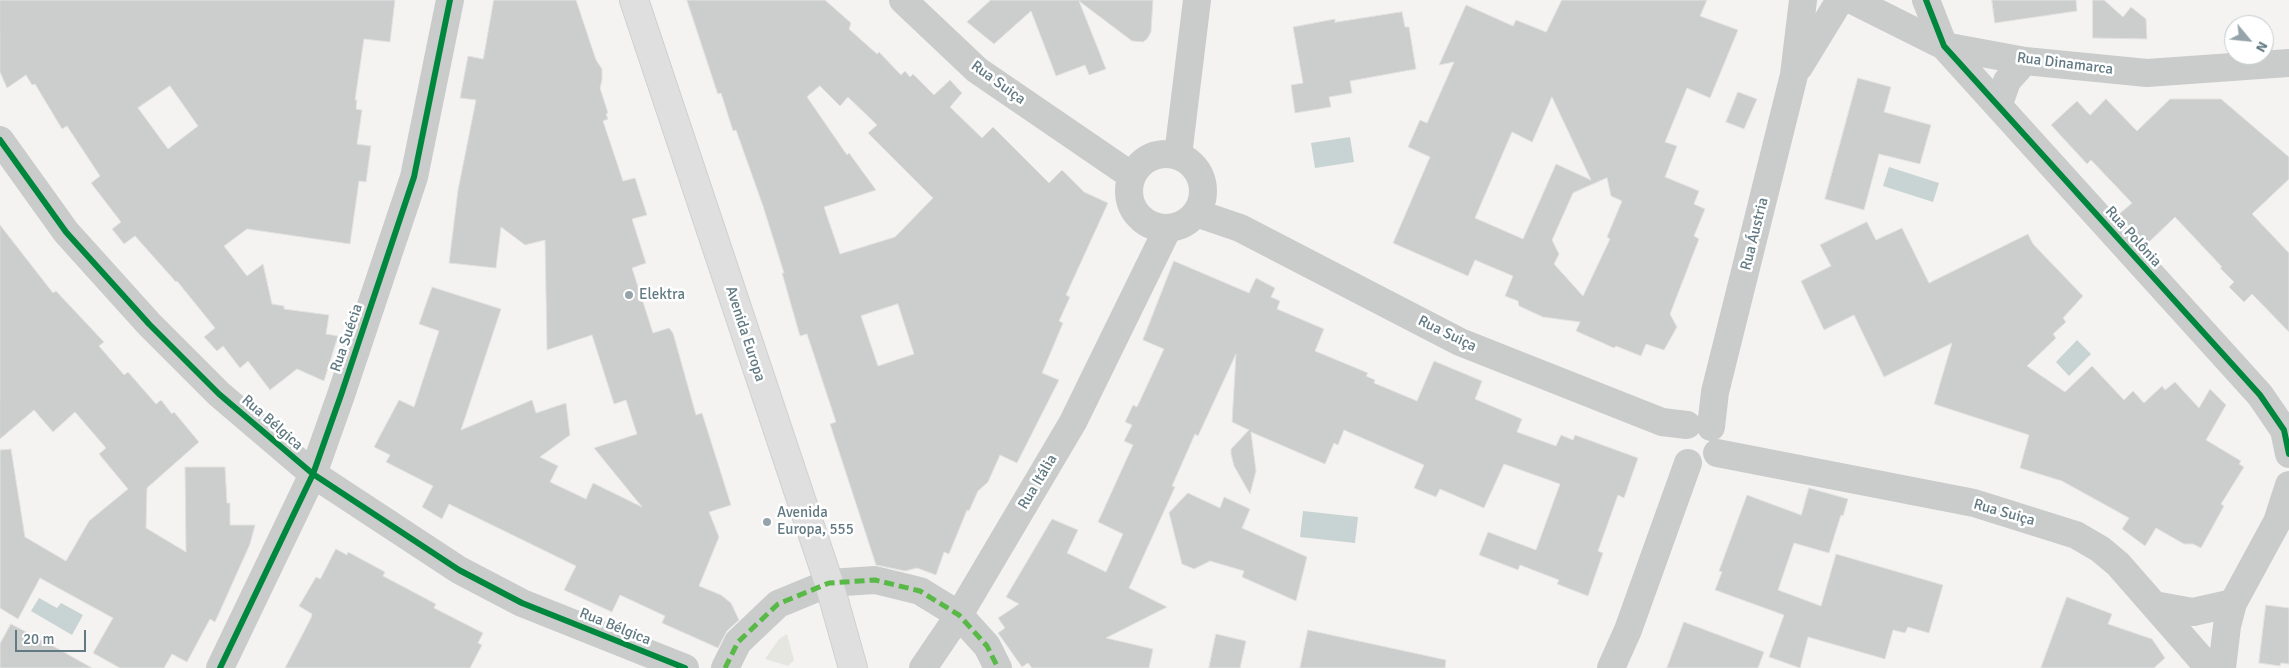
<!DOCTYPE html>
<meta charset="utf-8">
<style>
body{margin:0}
#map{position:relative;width:2289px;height:668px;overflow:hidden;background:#f4f3f1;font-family:Signika,sans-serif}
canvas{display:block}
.north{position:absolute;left:2224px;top:15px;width:50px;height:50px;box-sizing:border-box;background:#fff;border:1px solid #c0cacd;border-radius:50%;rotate:118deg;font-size:14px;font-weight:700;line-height:20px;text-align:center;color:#627a83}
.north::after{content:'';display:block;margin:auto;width:18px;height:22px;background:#95a4aa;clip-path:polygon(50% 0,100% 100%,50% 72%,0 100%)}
.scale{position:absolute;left:15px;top:630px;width:71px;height:22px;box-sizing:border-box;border:2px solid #627a83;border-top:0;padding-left:6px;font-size:15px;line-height:18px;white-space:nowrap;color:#627a83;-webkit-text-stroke:4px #fff;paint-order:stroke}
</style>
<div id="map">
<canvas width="2289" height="668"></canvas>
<div class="north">N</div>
<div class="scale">20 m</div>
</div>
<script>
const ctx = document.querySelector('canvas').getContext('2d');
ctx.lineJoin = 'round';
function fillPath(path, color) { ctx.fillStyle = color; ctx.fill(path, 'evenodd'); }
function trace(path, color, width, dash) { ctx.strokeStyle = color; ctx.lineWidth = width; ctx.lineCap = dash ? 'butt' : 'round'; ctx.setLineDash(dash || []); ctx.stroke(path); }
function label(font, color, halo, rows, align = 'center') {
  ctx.font = font + ' Signika,sans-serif'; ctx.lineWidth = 5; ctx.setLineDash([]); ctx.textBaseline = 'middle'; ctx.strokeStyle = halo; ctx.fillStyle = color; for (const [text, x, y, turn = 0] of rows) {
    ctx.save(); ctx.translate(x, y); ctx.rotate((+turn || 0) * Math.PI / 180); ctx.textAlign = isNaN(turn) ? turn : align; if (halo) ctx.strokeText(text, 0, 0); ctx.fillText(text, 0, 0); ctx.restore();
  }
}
const green = new Path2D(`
 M787,634L794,660L788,666L765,659L779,639Z`);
const water = new Path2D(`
 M1350,137L1354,162L1315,168L1311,143Z
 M1889,167L1939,183L1933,202L1883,186Z
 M2077,340L2091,354L2069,376L2056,362Z
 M1303,511L1358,517L1355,543L1300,537Z
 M39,598L57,608L61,603L83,615L72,635L31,611Z`);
const building = new Path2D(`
 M0,0H395L390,42L364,39L355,100H357L356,109L362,110L357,144L371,146L366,182L359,181L350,244L247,229L224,246L247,276L263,264L272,304L284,306V309L329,315L326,334L338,336L324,381L297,369L270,390L248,361L240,368L223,346L217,351L204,337L215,328L177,281L176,282L135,236L124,244L112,229L121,222L91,183L100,176L67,126L62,129L35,84L32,85L26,75L7,88L0,72ZM170,86L198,126L168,149L138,108Z
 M494,0H576L596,60L602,69V80L600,88L608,113L606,114L608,119L603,121L623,181L635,178L647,215L632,219L646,263L632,268L653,333L669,328L673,333L696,415L702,413L731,505L709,512L719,537L699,586L721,595L731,603L739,620L727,631L718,648L662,623L665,616L620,595L612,612L564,590L576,566L449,504L442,519L422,507L433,486L386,462L390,455L374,447L399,400L414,407L439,331L419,324L432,287L501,309L461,430L532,400L536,413L566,403L570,435L540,457L558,466L550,482L586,499L593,483L642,507L594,448L637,434L626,400L614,404L592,335L547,350L545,240L525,245L501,227L496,268L449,263L458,190L476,100L460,98L468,56L483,59Z
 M687,0H825L851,23L849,29L877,54L879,52L901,75L905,71L910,77L913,74L934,95L950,80L962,93L950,107L982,138L993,127L1049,183L1062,170L1084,192L1108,203L1066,295L1070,297L1059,321L1063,323L1042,373L1059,380L1017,463L1000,455L988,482L978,491L969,511L967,510L949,554L944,552L936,575L917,568L905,571L876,565L830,424L836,422L807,334L800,336L782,273H784L763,206L736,130L733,131L721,93L718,94ZM820,86L840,106L848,97L877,125L868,133L933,198L895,237L840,254L824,207L876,190L849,153L847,155L807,97ZM898,304L914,354L878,366L861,316Z
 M991,0H1153L1151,32L1147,39L1143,42L1132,41L1079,1L1106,69L1089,75L1085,65L1056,76L1031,11L994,44L967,22Z
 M1562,0H1707L1700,16L1738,30L1710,98L1687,88L1665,142L1677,146L1665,177L1699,191L1694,204L1705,209L1694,236L1699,239L1670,314L1677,327L1664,350L1646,344L1641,356L1616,346L1614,348L1576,331L1580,322L1543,317L1519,306L1518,301L1505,296L1513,276L1475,260L1468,276L1393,243L1430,157L1408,147L1420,120L1427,123L1454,62L1439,65L1466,5L1513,26L1516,20L1546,32ZM1552,97L1591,180L1556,164L1523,239L1475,218L1512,132L1532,142ZM1607,178L1611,196L1622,201L1607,237L1610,239L1583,296L1554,264L1559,254L1552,240L1573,193Z
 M1992,0H2076L2077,11L1995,23Z
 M2093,0H2104L2123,17L2131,7L2146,19L2147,39L2093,38Z
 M1402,12L1405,27H1409L1416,69L1350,81L1352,93L1329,97L1331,107L1295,113L1291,85L1303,83L1293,27L1335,19V22Z
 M1858,78L1891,87L1884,112L1931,125L1920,164L1879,154L1864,210L1825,199Z
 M1738,92L1757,99L1744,129L1726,122Z
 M2106,99L2137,131L2170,99H2221L2289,157V179L2252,214L2289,253V332L2252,294L2244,302L2229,287L2234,282L2220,268L2222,267L2175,217L2147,244L2118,215L2132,203L2091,160L2087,164L2051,125L2077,101L2090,115Z
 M1867,222L1876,240L1902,228L1929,283L2028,234L2033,244L2083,296L2063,318L2066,322L2053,334L2056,338L2027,366L2065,392L2092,366L2124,400L2133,391L2144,403L2162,386L2165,390L2175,382L2199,408L2210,389L2226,405L2206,440L2241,461L2239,464L2244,467L2221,504L2224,506L2201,548L2193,544H2184L2156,528L2145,546L2122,529L2129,518L2062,481L2020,468L2029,435L1934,404L1952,343L1884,377L1854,315L1824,330L1801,281L1831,266L1820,245Z
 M0,225L53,293L56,291L104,342L99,346L124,375L128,372L156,404L161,400L172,414L174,412L199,442L147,488L146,528L186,552L185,467H225L227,503H230V525H255L250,544L220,611L215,622L210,619L187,662L172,654L164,668H120L93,653L113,618L40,578L18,619L0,608V450L11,449L25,537L66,561L89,521L128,489L99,454L106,448L75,412L53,432L34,410L0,439Z
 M1174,261L1249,293L1256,278L1275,288L1271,297L1280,301L1277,309L1324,329L1315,351L1368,373L1366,376L1375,380L1374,383L1417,401L1434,361L1482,381L1475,399L1522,419L1517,432L1556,446L1561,435L1573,440L1575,435L1638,458L1624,498L1618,495L1598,551L1603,553L1588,596L1557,584L1559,580L1520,565L1518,570L1479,555L1488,532L1536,550L1560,484L1504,464L1484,508L1440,489L1436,497L1414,488L1424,465L1344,430L1338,445L1334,443L1325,464L1251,432L1256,471L1250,494L1234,466L1231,454V449L1249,430L1232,422L1236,354L1198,436L1195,434L1172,486L1175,487L1129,588L1167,607L1106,638L1153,649L1149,668H1032L1028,663L1022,667L998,633L1005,628L998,618L1019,604L1006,597L1052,519L1078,530L1067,553L1106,572L1123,534L1098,522L1133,445L1124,441L1132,425L1125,422L1133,405L1137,407L1164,349L1143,340Z
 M1809,488L1848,499L1843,516L1841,515L1829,553L1794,543L1778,590L1821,606L1836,554L1943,585L1929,633L1908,627L1905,633L1893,630L1885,659L1808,637L1800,668L1769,657L1784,615L1715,590L1722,572L1719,571L1747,495L1801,515Z
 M1188,493L1220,508L1224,497L1250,509L1242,528L1307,557L1296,601L1242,577L1244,571L1210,561L1194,569L1182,564L1169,513Z
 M336,549L347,555L348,552L385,572L383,576L436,604L434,608L483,633L478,643L482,645L470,668H285L311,618L312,614L299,606L316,577L320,579Z
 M2067,597L2112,614L2108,624L2152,639L2165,658L2154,668H2041Z
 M2266,605L2289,608V664L2281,663L2280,666L2259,663Z
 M1684,622L1764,652L1758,668H1667Z
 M11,624L53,646L92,668H0V644Z
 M1308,630L1446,660L1445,668H1300Z
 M1216,634L1246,641L1240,668H1209Z`);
const minor = new Path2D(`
 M903,0L977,70L1132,176
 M1852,0L1944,46L2025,61L2147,73L2289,63
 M1926,0L1944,46L2260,395L2284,430L2289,454
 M1799,67L1840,0
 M1999,104L2007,81L2025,61
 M0,140L66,232L149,324L219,394L313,474L459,570L522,603L685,668
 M1129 191a37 37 0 1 1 74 0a37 37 0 1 1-74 0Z
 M1178,155L1197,0
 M1196,213L1240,228L1460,342L1662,422L1687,425
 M1711,427L1715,392L1794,75L1803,0
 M1717,453L1974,503L2076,535L2100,549L2118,564L2209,668
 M2154,605L2193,612L2233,603
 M220,668L313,474L341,395L414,177L450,0
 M725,668L738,642L778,604L829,583L875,580L920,591L959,615L987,646L998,668
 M923,668L959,615L1073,422L1168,228
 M1611,668L1628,630L1688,463
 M2222,668L2227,626L2233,603L2277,522L2289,485`);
const major = new Path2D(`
 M634,0L829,583L853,668`);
const quiet = new Path2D(`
 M725,668L738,642L778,604L829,583L875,580L920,591L959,615L987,646L998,668`);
const cycleway = new Path2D(`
 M1926,0L1944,46L2260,395L2284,430L2289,454
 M0,140L66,232L149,324L219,394L313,474L459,570L522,603L685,668
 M220,668L313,474L341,395L414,177L450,0`);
const markers = [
 [629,295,5,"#95a4aa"],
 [767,522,5,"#95a4aa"]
];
const streetNames = [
 ["Rua Dinamarca",2065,64,7],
 ["Rua Suiça",998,83,36],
 ["Rua Áustria",1755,234,-76],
 ["Rua Polônia",2133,237,48],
 ["Avenida Europa",745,334,72],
 ["Rua Suiça",1447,334,26],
 ["Rua Suécia",347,338,-71],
 ["Rua Bélgica",272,423,41],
 ["Rua Itália",1038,482,-59],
 ["Rua Suiça",2004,513,16],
 ["Rua Bélgica",615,627,22]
];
const poiNames = [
 ["Elektra",639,295],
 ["Avenida",777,513],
 ["Europa, 555",777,530]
];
fillPath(green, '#e4e6df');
fillPath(water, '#c7d4d3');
fillPath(building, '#cccece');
trace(building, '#e3e2e1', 1);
trace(major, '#cfd0cf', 30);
trace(minor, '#cacccc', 28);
trace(major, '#dfdfe0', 28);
trace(quiet, '#58b947', 5, [10, 5]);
trace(cycleway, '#00873e', 6);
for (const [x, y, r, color] of markers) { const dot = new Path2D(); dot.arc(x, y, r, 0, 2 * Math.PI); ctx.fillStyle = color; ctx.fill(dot); trace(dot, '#fff', 2); }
label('15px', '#627a83', '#fff', streetNames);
label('15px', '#627a83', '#fff', poiNames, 'left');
</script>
